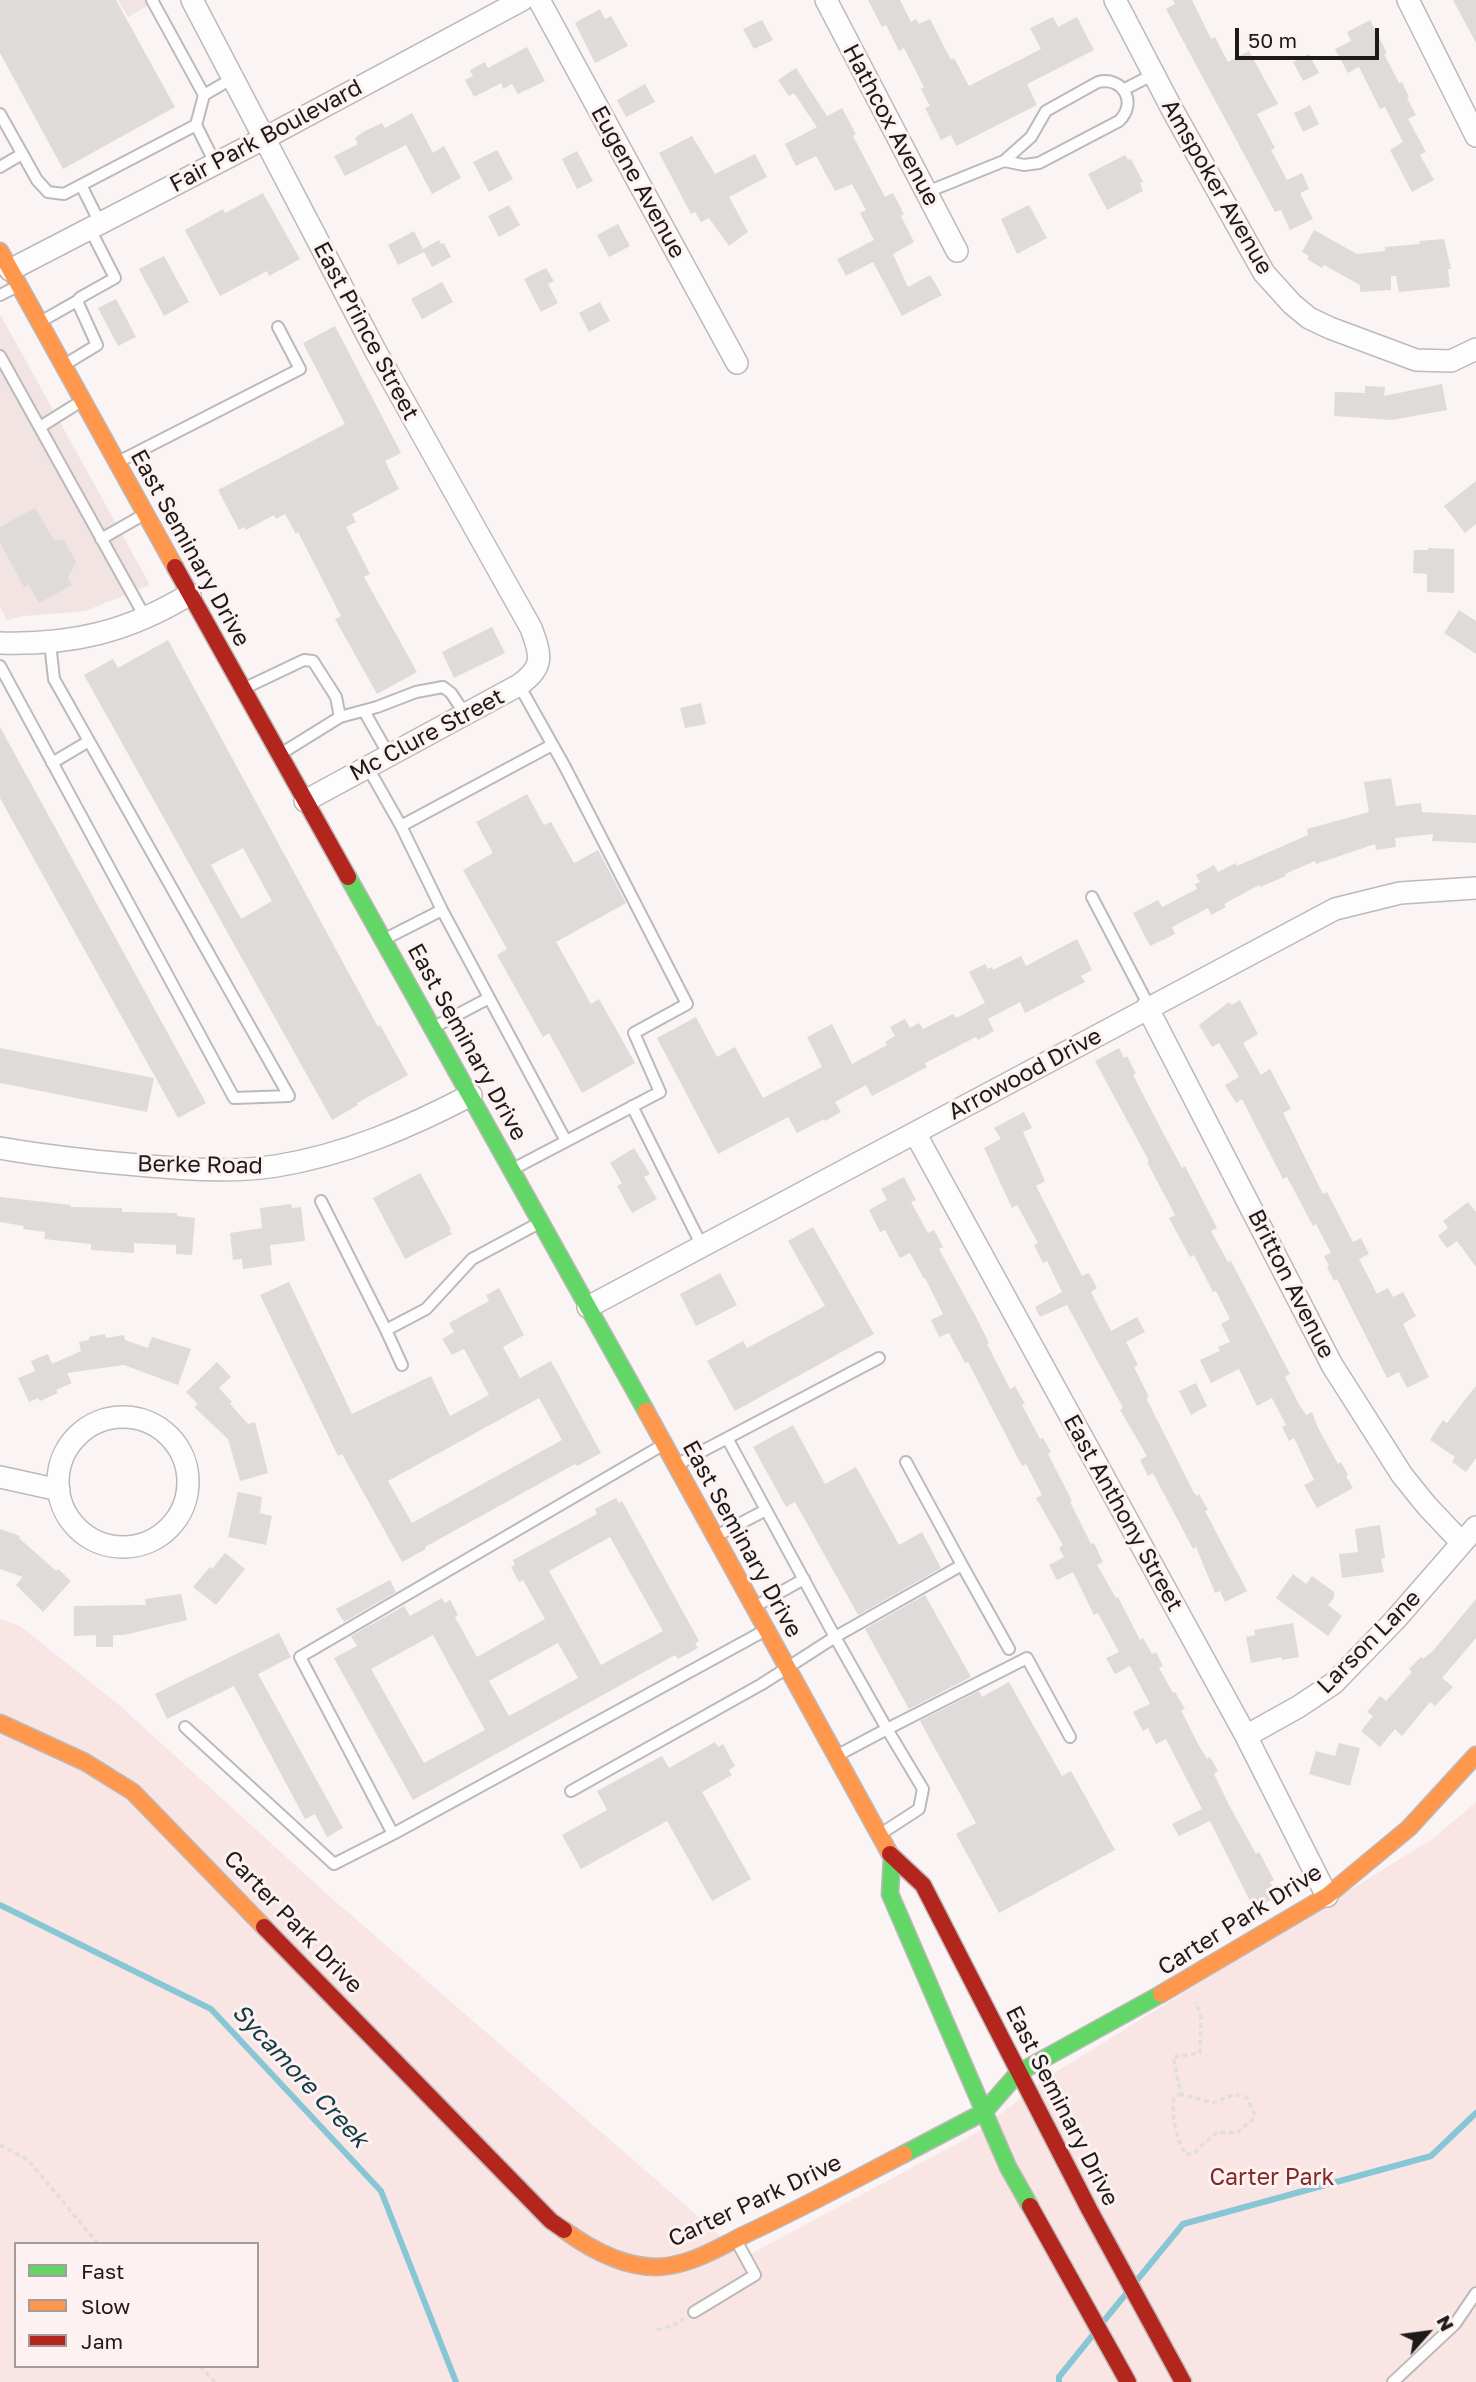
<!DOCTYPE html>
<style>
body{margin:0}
#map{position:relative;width:1476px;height:2382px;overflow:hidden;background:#faf4f4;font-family:"Golos Text",sans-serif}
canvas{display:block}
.legend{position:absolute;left:14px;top:2242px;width:245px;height:126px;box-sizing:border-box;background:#fdf2f1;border:2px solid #a49c9b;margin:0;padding:9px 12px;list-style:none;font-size:21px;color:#1e1a1a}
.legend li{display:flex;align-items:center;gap:14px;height:35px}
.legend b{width:35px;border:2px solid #a49c9b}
.north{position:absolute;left:1392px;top:2298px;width:70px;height:70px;-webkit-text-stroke:5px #fdf2f1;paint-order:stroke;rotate:62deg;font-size:19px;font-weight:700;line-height:28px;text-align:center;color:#1e1a1a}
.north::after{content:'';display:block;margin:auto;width:24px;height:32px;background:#1e1a1a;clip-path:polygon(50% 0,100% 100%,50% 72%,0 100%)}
.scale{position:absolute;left:1235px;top:28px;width:144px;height:32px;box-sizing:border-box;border:4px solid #1e1a1a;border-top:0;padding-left:9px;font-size:21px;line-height:24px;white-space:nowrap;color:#1e1a1a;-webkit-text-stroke:5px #fdf2f1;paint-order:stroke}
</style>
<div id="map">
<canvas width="1476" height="2382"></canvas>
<ul class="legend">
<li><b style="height:9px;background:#63d668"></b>Fast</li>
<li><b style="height:9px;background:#ff974d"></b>Slow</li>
<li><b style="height:9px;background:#b3261e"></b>Jam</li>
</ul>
<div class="north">N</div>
<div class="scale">50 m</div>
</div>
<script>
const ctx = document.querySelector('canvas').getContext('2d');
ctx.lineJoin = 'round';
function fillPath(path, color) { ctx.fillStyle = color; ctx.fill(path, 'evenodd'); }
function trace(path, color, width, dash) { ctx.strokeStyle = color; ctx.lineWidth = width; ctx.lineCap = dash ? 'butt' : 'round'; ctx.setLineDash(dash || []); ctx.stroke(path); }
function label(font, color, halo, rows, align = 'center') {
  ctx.font = font + ' "Golos Text",sans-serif'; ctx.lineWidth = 6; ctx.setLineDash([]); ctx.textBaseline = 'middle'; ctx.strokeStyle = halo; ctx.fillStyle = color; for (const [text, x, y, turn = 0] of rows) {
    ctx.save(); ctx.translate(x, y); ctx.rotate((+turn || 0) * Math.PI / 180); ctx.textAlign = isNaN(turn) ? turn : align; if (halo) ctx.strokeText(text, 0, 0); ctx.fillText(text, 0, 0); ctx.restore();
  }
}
const built = new Path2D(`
 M118,0H147L149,5L128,17Z
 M0,314L150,585L85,611L24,616L7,620L0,607Z`);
const green = new Path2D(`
 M0,1619L20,1626L119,1705L329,1896L745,2257L973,2135L1051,2075L1434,1838L1476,1802V2382H0ZM16,2244H257V2366H16Z`);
const stream = new Path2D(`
 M0,1905L211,2009L381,2191L456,2382
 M1138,2279L1183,2224L1431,2156L1476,2113
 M1103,2322L1125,2295
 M1059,2382V2377L1092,2336`);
const building = new Path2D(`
 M0,0H116L175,107L63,169L0,53Z
 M868,0H900L911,22L916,19L919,24L930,19L951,60L954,58L969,86L1041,49L1030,28L1053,17L1058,27L1077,17L1094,50L1027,84L1037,105L956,146L951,135L941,140L925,108L930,106L921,89L924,87L904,48L899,51L886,25L882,27Z
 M1173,0H1192L1211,39L1215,37L1228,62L1249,51L1278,104L1257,114L1275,148L1271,150L1287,180L1302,173L1309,189L1300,193L1313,219L1290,230L1281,210L1275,212L1166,9L1175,4Z
 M1453,0H1476V43Z
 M600,9L605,19L611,16L628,46L595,63L575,23Z
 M762,20L773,40L754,49L743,29Z
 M1370,20L1387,53L1384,54L1399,83L1402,82L1409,97L1407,98L1416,115L1408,119L1426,152L1420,155L1434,180L1412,192L1390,150L1403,142L1385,107L1380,109L1359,67L1348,73L1335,49L1351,41L1347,32Z
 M527,47L545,81L518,94L512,84L503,89L501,83L474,97L465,80L473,76L470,70L485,62L488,68Z
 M1309,54L1319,73L1303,81L1293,62Z
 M796,68L827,116L842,108L856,134L853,136L885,197L893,193L904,214L901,216L914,242L893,254L908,287L930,275L942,295L902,316L873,262L846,276L837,259L874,240L860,213L866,210L852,184L835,191L816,156L796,166L785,144L817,127L794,93L789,96L778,80Z
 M645,84L655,102L626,117L617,100Z
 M1310,105L1319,124L1303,132L1294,113Z
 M412,113L433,153L444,146L461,178L432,194L406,145L345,176L334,156L358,144L355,138L363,132L382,123L385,128Z
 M692,136L715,174L755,154L767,177L729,197L748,232L729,246L709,218L701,222L695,212L691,214L659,153Z
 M497,150L513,179L489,192L473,162Z
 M577,151L593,181L577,189L562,159Z
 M1125,155L1128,160L1131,159L1143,182L1140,183L1143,191L1107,210L1088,174Z
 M263,193L300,259L269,276L267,271L220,296L185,230L223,209L225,213Z
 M509,205L520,225L499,237L488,216Z
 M1029,205L1047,238L1017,254L1001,219Z
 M618,224L630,246L609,257L597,235Z
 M1314,230L1357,254L1385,251V247L1420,244L1419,241L1444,239L1451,269H1448L1450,287L1399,292L1396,276H1391V290L1360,292V285L1324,265L1322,268L1307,259L1309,256L1302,252Z
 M414,231L423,249L439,240L441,244L444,243L451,257L432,267L424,252L398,265L388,245Z
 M164,256L189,302L164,316L139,269Z
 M546,268L554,281L548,284L558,303L541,312L524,279Z
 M442,282L453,302L422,319L411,299Z
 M116,299L136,337L118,346L98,308Z
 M600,302L610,321L589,332L579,313Z
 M335,326L401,453L385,461L399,489L352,514L356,522L346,527L370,574L364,577L417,672L377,694L335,619L341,616L298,532L296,534L285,514L276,519L274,515L246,530L244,527L239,530L218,490L345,424L303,343Z
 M1442,384L1447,410L1392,420L1334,416L1335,392L1365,393V386L1385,387L1384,396Z
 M1476,481V524L1465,533L1444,506Z
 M35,508L54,540H64L76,562L68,577L72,585L39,603L28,584L24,587L0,543V527Z
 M1428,548L1454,549V593L1427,592V574L1413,573L1414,550H1428Z
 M1459,610L1476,621V654L1444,633Z
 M492,627L505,653L454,678L442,652Z
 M168,640L378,1027L380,1025L408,1075L357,1103L358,1105L332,1120L84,675L113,659L118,668ZM243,848L272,901L241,919L211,865Z
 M701,703L706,724L685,728L680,708Z
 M0,727L206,1103L178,1118L0,798Z
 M1391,778L1396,806L1421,803L1422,812L1476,815V843L1432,841L1433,834L1395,838L1396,847L1376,850L1375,844L1316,864L1315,861L1285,874L1286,876L1260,887L1259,885L1224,904L1226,907L1211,915L1208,908L1172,927L1175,934L1150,946L1133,913L1158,900L1162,907L1197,889L1195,884L1200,882L1196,875L1214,865L1218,872L1236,863L1237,866L1308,835L1307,829L1369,812L1364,782Z
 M527,794L544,825L551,822L574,863L598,850L626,903L556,942L591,1004L599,999L635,1063L582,1093L549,1033L543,1037L497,955L507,949L463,870L493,853L476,822Z
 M1077,939L1092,970L1081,976L1085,982L1025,1013L1020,1002L988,1019L994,1031L978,1040L976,1037L925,1063L927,1067L872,1096L866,1085L835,1102L841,1112L825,1121L824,1119L797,1133L788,1117L718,1154L657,1038L696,1017L717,1057L735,1047L763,1098L822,1067L807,1037L832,1024L852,1064L887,1045L885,1042L895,1036L890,1027L905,1019L910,1028L919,1023L923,1029L953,1014L956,1018L985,1003L969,972L985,964L988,969L992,967L993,970L1021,956L1026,966Z
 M1240,1000L1258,1034L1243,1043L1261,1075L1270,1069L1291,1109L1283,1113L1323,1194L1327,1192L1353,1242L1361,1238L1369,1254L1359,1259L1377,1294L1388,1288L1393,1297L1403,1292L1416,1316L1403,1324L1429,1377L1407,1388L1399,1372L1387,1378L1337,1279L1334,1281L1327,1267L1329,1266L1324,1256L1331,1253L1316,1224L1313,1226L1287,1177L1283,1179L1242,1099L1236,1103L1225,1085L1239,1077L1219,1043L1212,1047L1199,1025L1229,1002L1232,1005Z
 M0,1048L154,1078L147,1112L0,1083Z
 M1119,1048L1124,1058L1127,1056L1136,1074L1133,1075L1160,1127L1182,1168L1185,1166L1217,1228L1211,1231L1228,1262L1231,1261L1279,1353L1290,1374L1285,1377L1300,1406L1306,1415L1312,1412L1318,1428L1338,1464L1341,1462L1348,1475L1346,1476L1353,1488L1317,1508L1304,1485L1314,1480L1294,1438L1289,1441L1282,1427L1286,1425L1272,1398L1257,1406L1239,1369L1211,1383L1200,1360L1220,1351L1218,1347L1230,1342L1221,1324L1230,1319L1216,1291L1213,1292L1194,1255L1190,1257L1169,1218L1175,1215L1147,1162L1149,1161L1095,1061Z
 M1024,1112L1032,1128L1023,1132L1045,1181L1036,1186L1082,1276L1089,1273L1097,1288L1091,1292L1111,1331L1137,1317L1145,1332L1126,1342L1138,1365L1134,1367L1149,1397L1146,1398L1194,1493L1197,1496L1199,1494L1208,1510L1205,1511L1247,1591L1225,1602L1220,1591L1215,1593L1196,1547L1193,1549L1153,1473L1148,1476L1140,1460L1147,1456L1120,1410L1123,1408L1067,1305L1040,1317L1035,1307L1062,1292L1047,1261L1043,1263L1034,1245L1038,1243L1017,1205L1012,1208L984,1148L1001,1139L994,1128Z
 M634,1148L650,1174L644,1177L657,1199L632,1213L617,1186L622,1183L610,1163Z
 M420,1173L451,1229L449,1230L452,1234L405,1259L373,1198Z
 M904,1177L916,1200L911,1202L928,1233L934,1230L943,1247L939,1249L976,1317L989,1343L987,1344L1010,1389L1015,1386L1025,1404L1022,1405L1040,1439L1043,1438L1051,1452L1048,1454L1072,1501L1070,1502L1091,1544L1094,1543L1103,1562L1097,1565L1116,1598L1118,1597L1140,1640L1143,1638L1152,1654L1156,1652L1163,1666L1159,1668L1173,1693L1175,1692L1185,1709L1181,1710L1198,1744L1207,1759L1210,1757L1218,1771L1214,1774L1230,1807L1256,1854L1259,1852L1274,1880L1270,1882L1278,1896L1254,1909L1210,1821L1179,1836L1172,1824L1202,1809L1166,1739L1156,1744L1148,1728L1143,1731L1133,1712L1150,1704L1130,1666L1115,1674L1106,1658L1119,1652L1098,1613L1094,1615L1073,1572L1057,1580L1049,1565L1064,1557L1059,1548L1063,1545L1036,1498L1042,1495L1026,1464L1022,1466L968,1362L965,1363L949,1333L939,1337L931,1320L943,1314L925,1278L924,1279L910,1253L900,1258L885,1230L880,1232L869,1210L887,1200L881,1189Z
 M0,1197L71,1205L70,1207L122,1208V1212L177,1213V1216L195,1218L192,1255L176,1254V1245L134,1243V1253L91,1250V1244L44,1239L45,1232L23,1229L24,1226L0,1222Z
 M1468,1202L1476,1212V1267L1457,1241L1447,1248L1438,1236L1448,1228L1443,1221Z
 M291,1204L292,1208L301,1207L305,1241L270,1245L272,1265L243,1269L242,1259L233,1260L230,1233L262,1228L260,1208Z
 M813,1227L874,1334L735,1411L707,1361L743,1341L747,1348L825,1306L788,1241Z
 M720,1273L737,1305L696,1326L680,1294Z
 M289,1282L352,1414L431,1376L450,1416L489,1395L464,1349L452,1355L442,1339L454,1332L449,1323L489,1301L486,1295L499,1288L524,1335L503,1347L520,1378L551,1361L601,1453L577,1466L575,1464L425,1547L426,1549L402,1562L342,1454L338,1456L260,1295ZM539,1398L562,1440L412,1523L388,1481Z
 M105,1334L106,1338L124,1335L125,1340L148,1348L152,1337L191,1349L178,1385L124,1365L67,1373L72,1383L56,1390L58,1393L40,1401L38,1398L29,1402L18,1378L35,1371L31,1361L48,1354L52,1364L81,1351L79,1342L89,1340V1337Z
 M217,1362L231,1377L219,1388L232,1402L230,1404L248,1424L255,1422L268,1473L240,1481L228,1439L194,1407L198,1404L186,1392Z
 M1196,1383L1207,1406L1191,1415L1179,1391Z
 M1476,1386V1458L1466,1472L1452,1462L1455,1457L1430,1440L1443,1420L1447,1423Z
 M793,1425L825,1484L856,1467L899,1545L922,1532L941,1568L858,1615L795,1502L786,1507L753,1447Z
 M238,1492L262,1497L260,1513L272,1516L266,1545L228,1537Z
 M616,1498L619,1503L622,1501L699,1641L695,1643L698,1648L678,1659L675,1655L413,1800L334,1658L357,1646L351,1636L404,1606L410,1616L442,1598L445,1603L450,1600L458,1615L455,1617L477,1657L545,1619L523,1580L519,1582L511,1567L515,1565L513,1560L597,1514L595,1509ZM610,1537L663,1631L601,1665L549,1571ZM433,1635L485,1730L424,1763L371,1669ZM558,1643L578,1678L509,1716L489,1681Z
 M1380,1525L1385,1558L1381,1559L1384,1572L1342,1578L1339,1554L1358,1552L1355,1529Z
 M0,1529L20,1536L19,1538L56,1571L58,1569L71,1581L43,1612L16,1585L23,1577L0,1569Z
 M225,1553L245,1569L216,1605L193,1587L210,1567L212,1569Z
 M1293,1574L1306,1584L1312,1576L1334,1592V1598L1328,1605L1342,1616L1328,1636L1276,1598Z
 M390,1580L396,1592L344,1622L336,1609Z
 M181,1594L187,1620L124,1635H113V1647H96V1635L74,1636V1606L146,1605L145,1599Z
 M925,1595L971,1677L909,1709L865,1629Z
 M1476,1599V1638L1442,1678L1453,1687L1435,1706L1430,1702L1402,1736L1395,1729L1380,1747L1361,1731L1373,1716L1367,1712L1380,1696L1386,1701L1412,1672L1409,1669L1421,1657L1423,1659L1432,1652Z
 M1293,1623L1299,1657L1282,1660L1281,1657L1251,1663L1246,1637L1255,1635L1254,1630Z
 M279,1633L291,1657L258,1674L343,1828L327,1837L315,1814L305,1819L234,1686L167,1719L155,1694Z
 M1009,1682L1062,1776L1071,1771L1115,1850L999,1913L956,1834L976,1823L920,1721L979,1691L982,1697Z
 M715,1742L718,1747L723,1744L735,1766L729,1770L732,1775L702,1792L751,1879L712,1901L667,1821L581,1869L562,1835L607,1810L597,1791L662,1756L669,1768Z
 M1339,1743L1360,1748L1350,1786L1309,1774L1316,1751L1335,1756Z`);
const path = new Path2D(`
 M1181,2094L1174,2097C1171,2114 1176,2140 1186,2155L1195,2152L1217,2132L1237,2133L1251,2121L1255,2115L1247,2098L1235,2094L1213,2103L1181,2094L1173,2057L1200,2053L1201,2018L1196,2002
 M0,2145L28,2160L98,2244
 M657,2330L674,2325L684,2319
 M200,2366L215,2382`);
const lane = new Path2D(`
 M1123,90L1154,74
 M204,95L233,78
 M0,114L37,180L48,192L64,194L196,125L204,95L152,0
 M196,125L215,163
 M0,167L22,154
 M81,185L100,223
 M927,192L1004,161L1031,137L1046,111L1098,82C1123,76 1138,103 1119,121L1039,163L1024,165L1004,161
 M0,295L16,287
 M40,322L77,301
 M0,356L145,617
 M64,365L97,345L77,301L81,297L115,278L90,229
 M40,427L80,402
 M120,461L300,369L278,327
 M101,539L143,515
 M0,666L234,1098L289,1096L54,679L50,643
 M245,688L304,660L313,661L336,697L340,717L282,753
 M364,711L389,755
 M340,717L377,707L416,692L443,687L451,693L465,714
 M52,763L89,741
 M367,766L401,826L552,745
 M401,826L442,910L566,1141
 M1092,897L1149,1006
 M385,939L442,910
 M436,1026L489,998
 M632,1106L702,1246
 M515,1168L660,1092L634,1033L687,1004L565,767L519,685
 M321,1201L386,1330L426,1309L472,1259L539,1223
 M386,1330L402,1365
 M661,1446L300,1657L393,1834L764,1631
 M906,1462L962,1565L835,1637L887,1729L1027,1658L1070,1737
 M678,1464L879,1358
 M716,1536L766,1510
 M962,1565L1009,1649
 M754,1607L804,1579
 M185,1727L334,1864L393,1834
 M838,1755L887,1729L923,1789L919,1809L882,1833
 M571,1791L762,1684L835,1637L727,1438
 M694,2312L755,2275L737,2242
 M1393,2382L1455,2324L1476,2293`);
const street = new Path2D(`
 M192,0L375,350L531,628C541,655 545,667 519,685L305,801
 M539,0L737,363
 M826,0L957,251
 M1115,0L1173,111L1264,273L1292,304L1309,318L1330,328L1416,360L1451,361L1476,349
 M1408,0L1476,136
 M10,270L265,138L522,0
 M0,643C72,645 128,632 190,594
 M1147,1007L1332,1365L1402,1475L1427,1506L1462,1543
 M915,1133L1246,1736L1327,1896
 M0,1148C46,1156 92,1161 138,1165C183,1169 231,1173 276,1166C345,1155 410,1127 471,1095
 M588,1307L1335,909L1400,893L1476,888
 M58 1482a65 65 0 1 1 130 0a65 65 0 1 1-130 0Z
 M0,1477L59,1490
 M1246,1736L1298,1707L1334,1683L1395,1620L1476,1527`);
const fast = new Path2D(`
 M348,877L646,1411
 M892,1858L890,1894L1008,2167L1030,2206
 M904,2154L984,2112L1018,2073L1161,1994`);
const slow = new Path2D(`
 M0,251L175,567
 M646,1411L890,1854
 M0,1723L85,1762L133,1792L264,1927
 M1161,1994L1327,1896L1409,1828L1476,1755
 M564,2230C590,2249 623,2267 657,2267C689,2266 718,2248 746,2234C800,2209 852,2181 904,2154`);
const jam = new Path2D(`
 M175,567L348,877
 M890,1854L923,1885L1089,2209L1183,2382
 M264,1927L551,2221L564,2230
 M1030,2206L1128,2382`);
const streetNames = [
 ["Hathcox Avenue",891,125,62],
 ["Fair Park Boulevard",266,136,-28],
 ["Eugene Avenue",638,182,61],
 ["Amspoker Avenue",1217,187,60],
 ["East Prince Street",366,331,62],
 ["East Seminary Drive",190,548,61],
 ["Mc Clure Street",427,735,-28],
 ["East Seminary Drive",467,1042,61],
 ["Arrowood Drive",1025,1074,-28],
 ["Berke Road",200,1165,1],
 ["Britton Avenue",1291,1284,63],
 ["East Anthony Street",1123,1513,61],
 ["East Seminary Drive",742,1539,61],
 ["Larson Lane",1369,1642,-45],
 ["Carter Park Drive",1240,1920,-32],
 ["Carter Park Drive",293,1922,46],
 ["East Seminary Drive",1062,2106,63],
 ["Carter Park Drive",755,2201,-25]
];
const parkNames = [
 ["Carter Park",1272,2178]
];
const waterNames = [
 ["Sycamore Creek",300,2076,47]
];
fillPath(built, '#f1e4e3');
fillPath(green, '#f8e5e4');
trace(stream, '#86c6d5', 6);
fillPath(building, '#dfdbda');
trace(lane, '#beb9b9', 14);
trace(street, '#beb9b9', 24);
trace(fast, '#beb9b9', 19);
trace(slow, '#beb9b9', 19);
trace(jam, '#beb9b9', 19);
trace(path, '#e0dede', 3.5, [5, 3.5]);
trace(lane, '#fefdfd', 10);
trace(street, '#fefdfd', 21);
trace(fast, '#63d668', 16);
trace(slow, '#ff974d', 16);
trace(jam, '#b3261e', 16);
label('23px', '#1e1a1a', '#fdf2f1', streetNames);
label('23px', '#822827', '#fdf2f1', parkNames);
label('italic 24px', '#103c45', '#fdf2f1', waterNames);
</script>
